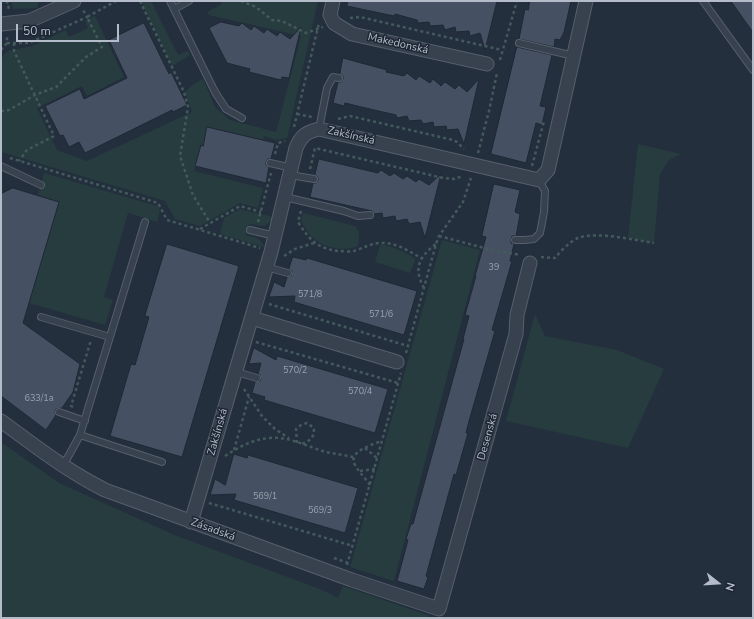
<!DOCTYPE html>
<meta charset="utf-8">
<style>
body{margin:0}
#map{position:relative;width:754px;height:619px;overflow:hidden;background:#242f3e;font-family:"Nunito Sans",sans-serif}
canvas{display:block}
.frame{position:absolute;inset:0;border:2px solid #b4bcc9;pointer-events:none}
.north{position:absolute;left:698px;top:563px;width:40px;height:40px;-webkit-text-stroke:3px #1d2633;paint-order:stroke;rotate:107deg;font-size:11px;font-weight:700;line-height:16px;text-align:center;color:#b4bcc9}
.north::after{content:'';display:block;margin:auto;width:14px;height:18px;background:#b4bcc9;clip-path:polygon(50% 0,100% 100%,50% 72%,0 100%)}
.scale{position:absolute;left:16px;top:24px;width:103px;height:18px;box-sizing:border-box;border:2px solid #b4bcc9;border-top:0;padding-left:5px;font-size:12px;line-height:14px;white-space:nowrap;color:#b4bcc9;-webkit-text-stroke:3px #1d2633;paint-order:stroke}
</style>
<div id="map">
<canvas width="754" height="619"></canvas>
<div class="frame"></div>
<div class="north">N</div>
<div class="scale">50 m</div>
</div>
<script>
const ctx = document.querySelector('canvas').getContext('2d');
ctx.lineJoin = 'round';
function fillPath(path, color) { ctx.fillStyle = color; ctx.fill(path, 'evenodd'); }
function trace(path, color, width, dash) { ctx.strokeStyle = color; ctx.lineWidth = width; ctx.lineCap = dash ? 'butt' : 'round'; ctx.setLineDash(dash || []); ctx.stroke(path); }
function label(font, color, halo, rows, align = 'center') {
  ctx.font = font + ' "Nunito Sans",sans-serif'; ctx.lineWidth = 3; ctx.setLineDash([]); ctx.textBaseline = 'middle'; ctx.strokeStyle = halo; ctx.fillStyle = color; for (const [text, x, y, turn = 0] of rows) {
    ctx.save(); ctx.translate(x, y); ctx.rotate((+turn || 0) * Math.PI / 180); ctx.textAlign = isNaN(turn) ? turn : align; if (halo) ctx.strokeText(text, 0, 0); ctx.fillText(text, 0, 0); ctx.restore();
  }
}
const green = new Path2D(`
 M11,1H39L37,8L13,9Z
 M141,1H151L178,55L188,51L190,55L172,66Z
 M221,1H318L287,138L276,140L264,136L263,140L217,129L203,146L201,145L194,171L263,188L258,208L240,203L200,226L175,219L165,201L1,152V72L2,59L4,54L8,51L32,46L66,30L69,37L88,28L85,21L95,16L124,77L87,96L82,86L37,108L57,150L87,161L192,112L185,92L195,83L203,79L215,107L230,120L276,132L301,36L209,15L207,12L222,4Z
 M638,144L681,154L669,160L660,174L654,243L628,238Z
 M44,173L157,206L160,210L157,222L128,213L104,297L113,300L105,325L29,303L59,202L38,195Z
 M240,209L273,217L272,220L265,226L249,224L246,235C254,237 261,238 264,247L220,234L224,218Z
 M303,213L355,226L359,232L358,246C344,253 320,247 310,235C307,231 304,226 301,221Z
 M442,240L480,250L394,581L350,567Z
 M380,245C391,244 405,253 415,258V261L410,273L375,262Z
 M535,314L545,336L617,350L664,369L628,448L506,421Z
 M1,442L59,483L177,536L320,589L338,598L343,586L430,616L429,618H1Z`);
const building = new Path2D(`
 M348,1H497L485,50L480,33L470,36L469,31L456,32L455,27L445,30L443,25L430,26L429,22L418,23L417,20L395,14L394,16L347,6Z
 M530,1H571L564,32L560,40L555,39L554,47L519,39L525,9L528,10Z
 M731,1H753V32Z
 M221,22L239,26L242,23L251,30L254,26L264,33L267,29L277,36L280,32L290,39L301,27L289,78L282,77L281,80L249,72L250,69L227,63L209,28Z
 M144,23L169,74L171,72L187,105L173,112L172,110L85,153L79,142L69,147L63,135L60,136L45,106L80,89L84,99L127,78L109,40Z
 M517,47L552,55L540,106L546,107L542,125L536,123L526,163L491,154Z
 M343,58L387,70L386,72L404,76L407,73L416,80L419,76L430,83L433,79L441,86L445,82L455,89L459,85L467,92L479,79L464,144L458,129L447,130L446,126L434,127L433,122L423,124L421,120L409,121L407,116L397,118L396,115L370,109L345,103L344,106L333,103L338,82H341L343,79V76L340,74Z
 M207,127L275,143L271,159H268L266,162V165L269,167L266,183L195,166L201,145L203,146Z
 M319,159L378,173L381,170L390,176L394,173L403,179L407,176L416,182L419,179L429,185L441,174L425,238L420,222L409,224L407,219L396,221L395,216L383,218L382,213L374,214L372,211L310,197L313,183H316L318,180V177L315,175Z
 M494,184L520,190L515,212L520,214L517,231L516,236H512L511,240V243L514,244L510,261H512L492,330L495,331L469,421L466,433H468L456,475L454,474L426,576L428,577L424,589L397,581L408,540L406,539L411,524H413L464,339H463L469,316L465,315L476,276H475L486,237L482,236Z
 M13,188L59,202L23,323L80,364L73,392L62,408L56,409L55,412L56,415L46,430L1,396V194Z
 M167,244L239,266L182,457L110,436L131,364L135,365L149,317L145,316Z
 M293,257L306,260L307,258L417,291L404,335L294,302L295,296L269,297L274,282L284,287L287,277L291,276L292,271L289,269Z
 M254,348L276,360L277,356L388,389L375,433L264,400L265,397L252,393L255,382L260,381L261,379L260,375L258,374L261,363L249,364Z
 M234,454L247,458L248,455L358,488L345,533L234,500L236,494L210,495L215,479L225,485Z`);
const path = new Path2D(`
 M6,1L9,4L8,11
 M140,1L184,92L188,107L180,156L193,195L210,223
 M241,1L256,7L272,20L282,21L306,33L323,27
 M350,18L360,17L502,50
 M7,43H29L87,17L83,10
 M14,43V51L54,136L27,150L19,161
 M1,50L7,43V36
 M500,60L517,1
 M1,111L9,110L35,95L56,87L86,57L102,47L87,17L116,1
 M297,114L312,117
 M338,119L350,116L453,140L457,142L464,149
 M294,127L319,23
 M478,153L489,111L497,73
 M275,154L278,143L285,141
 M10,158L158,203L167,220L260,248
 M532,166L544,121
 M310,169L315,148L443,178L454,179L463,176
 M301,211L298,222C309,239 317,249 339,251C343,251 350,252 354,251C364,248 371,243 381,243C395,242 409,251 421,258
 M258,222L271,173
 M200,229L240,206L261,212
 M439,236L492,250L520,255
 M284,256L295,249L314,243
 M541,257L555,258C561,251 569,242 578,238C596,231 634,240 654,243
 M424,288C413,268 419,257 436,244
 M269,304L408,346
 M256,342L398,383
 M406,353L436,244L439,236L463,202L471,178
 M244,389L262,416L275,429L289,438
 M73,407L71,406L91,340
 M297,443L296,429L301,425L307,423L314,428C314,438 311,440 302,444
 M365,448L377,458
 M234,450L249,397
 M225,456C239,447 253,439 270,438C289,436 308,447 326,452C335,454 344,455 353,457
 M360,471L375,469
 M370,485C365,478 359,472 355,465C347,451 373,445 381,441
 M209,503L353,546
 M334,558L348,563
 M347,565L401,373`);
const lane = new Path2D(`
 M170,1L215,92L226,109L242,118
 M703,1L753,70
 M174,9L189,1
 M519,43L574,56
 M319,129L327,88L333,77L339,78
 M270,163L292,168
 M1,166L41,185
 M290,175L314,179
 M285,197L344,211L358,216L370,215
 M250,230L275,236
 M515,240H525L534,239L540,233L544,212L545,191L539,180
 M266,267L288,273
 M41,317L110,337
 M236,372L257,378
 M59,412L85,421
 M80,435L162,462
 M63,466L80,435L145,222`);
const street = new Path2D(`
 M333,1L330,15L334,23L352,34L487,64
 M1,24L29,21L74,1
 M252,318L397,362
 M1,421C35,446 67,471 105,490L352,580L439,609L516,334L517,315L530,263
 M191,522L271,252L296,148C301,136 306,132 319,129L539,180L548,170L586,1`);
const numberNames = [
 ["39",494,268],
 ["571/8",310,295],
 ["571/6",381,315],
 ["570/2",295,371],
 ["570/4",360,392],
 ["633/1a",39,399],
 ["569/1",265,497],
 ["569/3",320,511]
];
const streetNames = [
 ["Makedonská",398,44,13],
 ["Zakšínská",351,136,13],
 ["Zakšínská",218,432,-74],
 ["Desenská",488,437,-74],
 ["Zásadská",213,530,20]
];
fillPath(green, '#263c3f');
fillPath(building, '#455162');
trace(building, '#1f2835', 1);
trace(lane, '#565f6c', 8);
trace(street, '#565f6c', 15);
trace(path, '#44595c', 2.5, [3, 3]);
trace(lane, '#38414e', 6);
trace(street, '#38414e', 13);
label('9px', '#98a1af', null, numberNames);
label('11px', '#b4bcc9', '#1d2633', streetNames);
</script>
